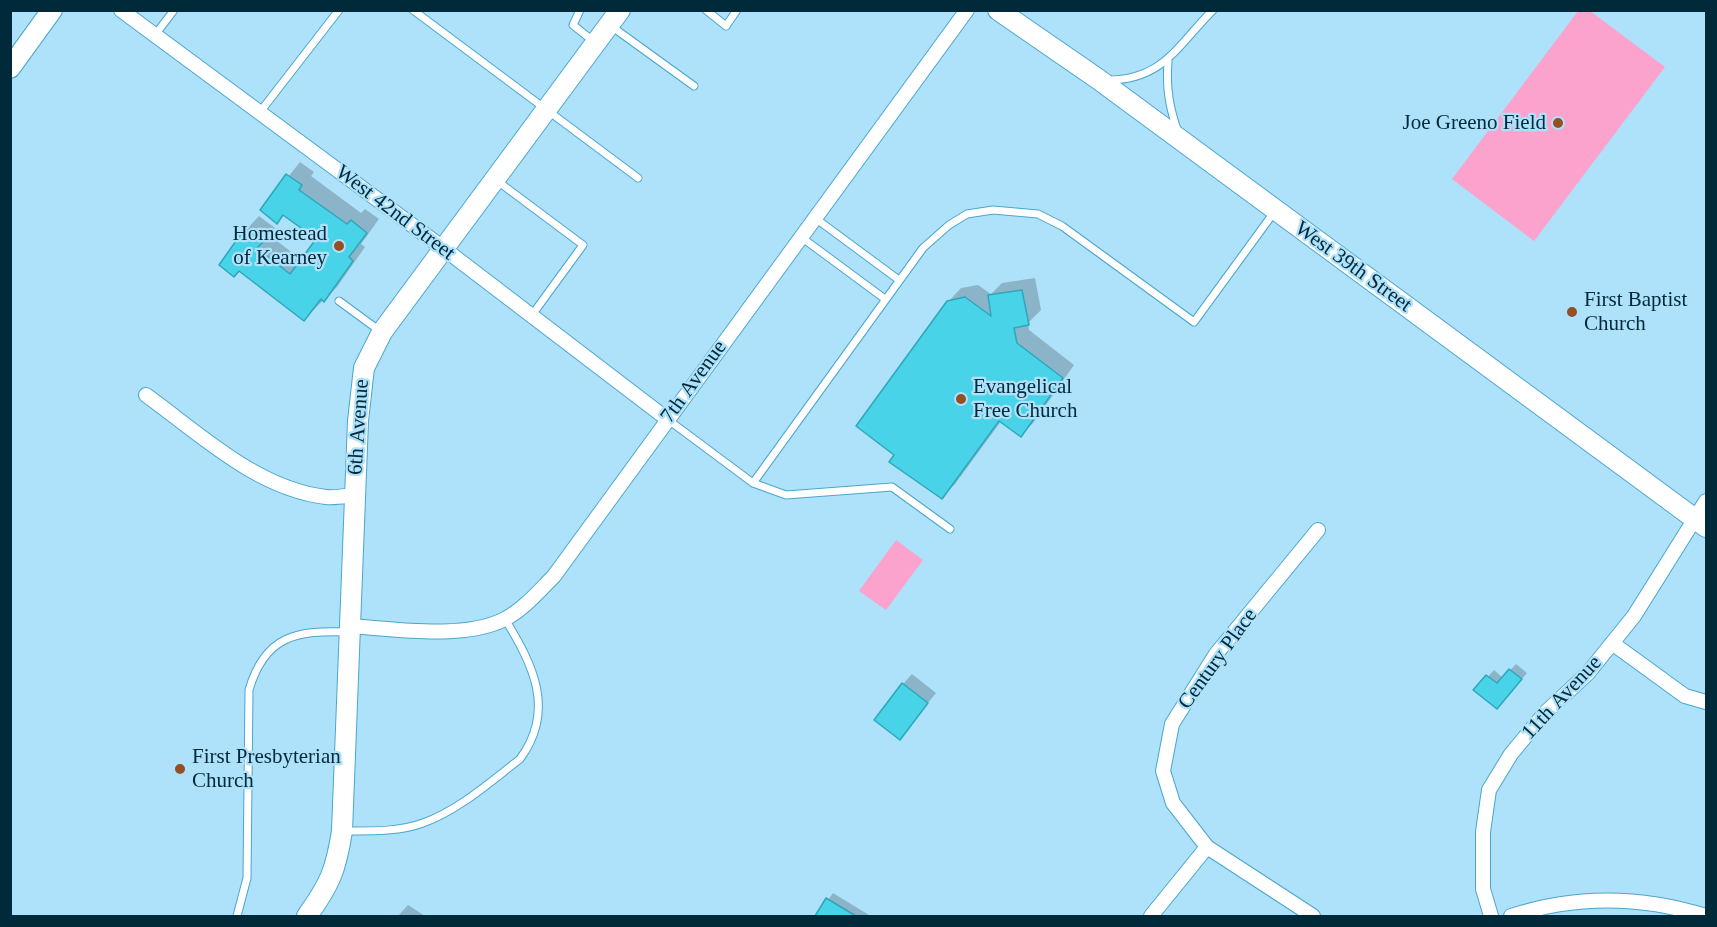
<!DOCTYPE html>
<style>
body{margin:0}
#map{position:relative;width:1717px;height:927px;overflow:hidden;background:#aee1fa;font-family:"Times New Roman",serif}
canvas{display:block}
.frame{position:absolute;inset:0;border:12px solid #002939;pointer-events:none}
</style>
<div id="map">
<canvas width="1717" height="927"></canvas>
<div class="frame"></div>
</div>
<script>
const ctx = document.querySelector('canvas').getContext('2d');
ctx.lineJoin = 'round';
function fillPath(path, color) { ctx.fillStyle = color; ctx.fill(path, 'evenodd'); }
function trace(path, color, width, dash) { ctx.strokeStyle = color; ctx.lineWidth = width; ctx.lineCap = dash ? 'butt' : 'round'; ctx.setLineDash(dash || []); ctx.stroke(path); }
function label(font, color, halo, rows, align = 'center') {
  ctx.font = font + ' "Times New Roman",serif'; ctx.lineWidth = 4.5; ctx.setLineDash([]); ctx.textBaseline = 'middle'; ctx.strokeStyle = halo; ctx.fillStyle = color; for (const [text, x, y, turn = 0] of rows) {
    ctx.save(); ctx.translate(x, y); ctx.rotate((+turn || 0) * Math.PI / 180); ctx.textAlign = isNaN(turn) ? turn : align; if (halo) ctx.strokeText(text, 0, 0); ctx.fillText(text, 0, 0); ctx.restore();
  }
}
const green = new Path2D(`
 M1578,11H1590L1665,67L1534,241L1452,179Z
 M896,540L923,560L886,610L859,591Z`);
const shadow = new Path2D(`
 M300,162L314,172L311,176L361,213L365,209L379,219L361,244L365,247L337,287L304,319L239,270L247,229L259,216L275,228L269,235L302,260L318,238L284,214L277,222L262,210Z
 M1035,278L1041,310L1028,323L1029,330L1074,365L1034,422L1021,435L1002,420L955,484L942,497L896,455L948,302L961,288L978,285L991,294L1002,283Z
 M1516,664L1527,673L1503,701L1476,690L1494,670L1503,678Z
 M912,674L936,693L900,738L903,684Z
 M833,893L869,915L868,916H817Z
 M408,905L425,916H398Z`);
const building = new Path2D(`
 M286,174L302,185L299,190L347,224L351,220L367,233L349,257L353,261L324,302L321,299L304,321L239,271L234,277L219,265L245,228L263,242L257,248L290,274L316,239L283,215L277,224L260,210Z
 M1022,290L1029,325L1014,328L1017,343L1063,378L1021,437L999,421L942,499L889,462L894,455L856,426L947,301L965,297L991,316L988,295Z
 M1509,669L1522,679L1497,709L1473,690L1486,675L1497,683Z
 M902,683L928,703L900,740L874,720Z
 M826,898L856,916H815Z`);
const lane = new Path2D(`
 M413,10L638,178
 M580,10L573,25L593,41
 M706,10L726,26L737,10
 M611,26L694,86
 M155,35L174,10
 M1168,61C1166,87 1169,107 1178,132
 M1108,80C1163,80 1178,45 1213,10
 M260,112L339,10
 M496,180L583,245L532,315
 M815,218L899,280
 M801,237L885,299
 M339,301L380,331
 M667,419L753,483L786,495L892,487L950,529
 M753,483L923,248L949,225L967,214L993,210L1038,214L1062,226L1194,322L1275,211
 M345,831C370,831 399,832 423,823C459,810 490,782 520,759C556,710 533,665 505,619
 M237,916L247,878L249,690C265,635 297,630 349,632`);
const street = new Path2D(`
 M121,10L443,248L667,419
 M146,395C200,434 257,489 326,497C335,498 345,496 354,495
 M349,626C395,629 464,640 505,619C524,609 539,591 554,576L967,10
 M1612,643L1685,696L1706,702
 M1151,916L1207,847
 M1313,916L1207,847L1173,803L1163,771L1172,724L1216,654L1318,530
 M1491,916L1483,889V832L1489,790L1511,754L1545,713L1588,673L1634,616L1706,501
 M1511,916C1575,895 1642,896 1706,916`);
const secondary = new Path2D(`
 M998,10L1098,79L1706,527
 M10,68L52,10
 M307,916C330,884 336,870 342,831L358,421L364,368L382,332L620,10`);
const markers = [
 [1558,123,6,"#944f24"],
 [339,246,6,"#944f24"],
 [1572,312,6,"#944f24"],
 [961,399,6,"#944f24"],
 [180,769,6,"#944f24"]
];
const poiNames = [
 ["Joe Greeno Field",1546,123,"right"],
 ["Homestead",327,234,"right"],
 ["of Kearney",327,258,"right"],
 ["First Baptist",1584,300],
 ["Church",1584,324],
 ["Evangelical",973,387],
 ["Free Church",973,411],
 ["First Presbyterian",192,757],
 ["Church",192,781]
];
const streetNames = [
 ["West 42nd Street",395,213,37],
 ["West 39th Street",1353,267,36],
 ["7th Avenue",694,382,-54],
 ["6th Avenue",359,427,-86],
 ["Century Place",1218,659,-54],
 ["11th Avenue",1562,698,-47]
];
fillPath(green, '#fba3cd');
fillPath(shadow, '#0003');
fillPath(building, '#48d3e9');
trace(building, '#2da7b9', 1.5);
trace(lane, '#4aa6ce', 9);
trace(street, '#4aa6ce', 16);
trace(secondary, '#4aa6ce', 22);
trace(lane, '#fff', 7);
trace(street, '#fff', 14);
trace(secondary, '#fff', 20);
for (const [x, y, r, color] of markers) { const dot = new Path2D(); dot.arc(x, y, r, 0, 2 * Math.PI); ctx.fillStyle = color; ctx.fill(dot); trace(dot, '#aee1fa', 2); }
label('21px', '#002939', '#aee1fa', poiNames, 'left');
label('21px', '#002939', '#aee1fa', streetNames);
</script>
